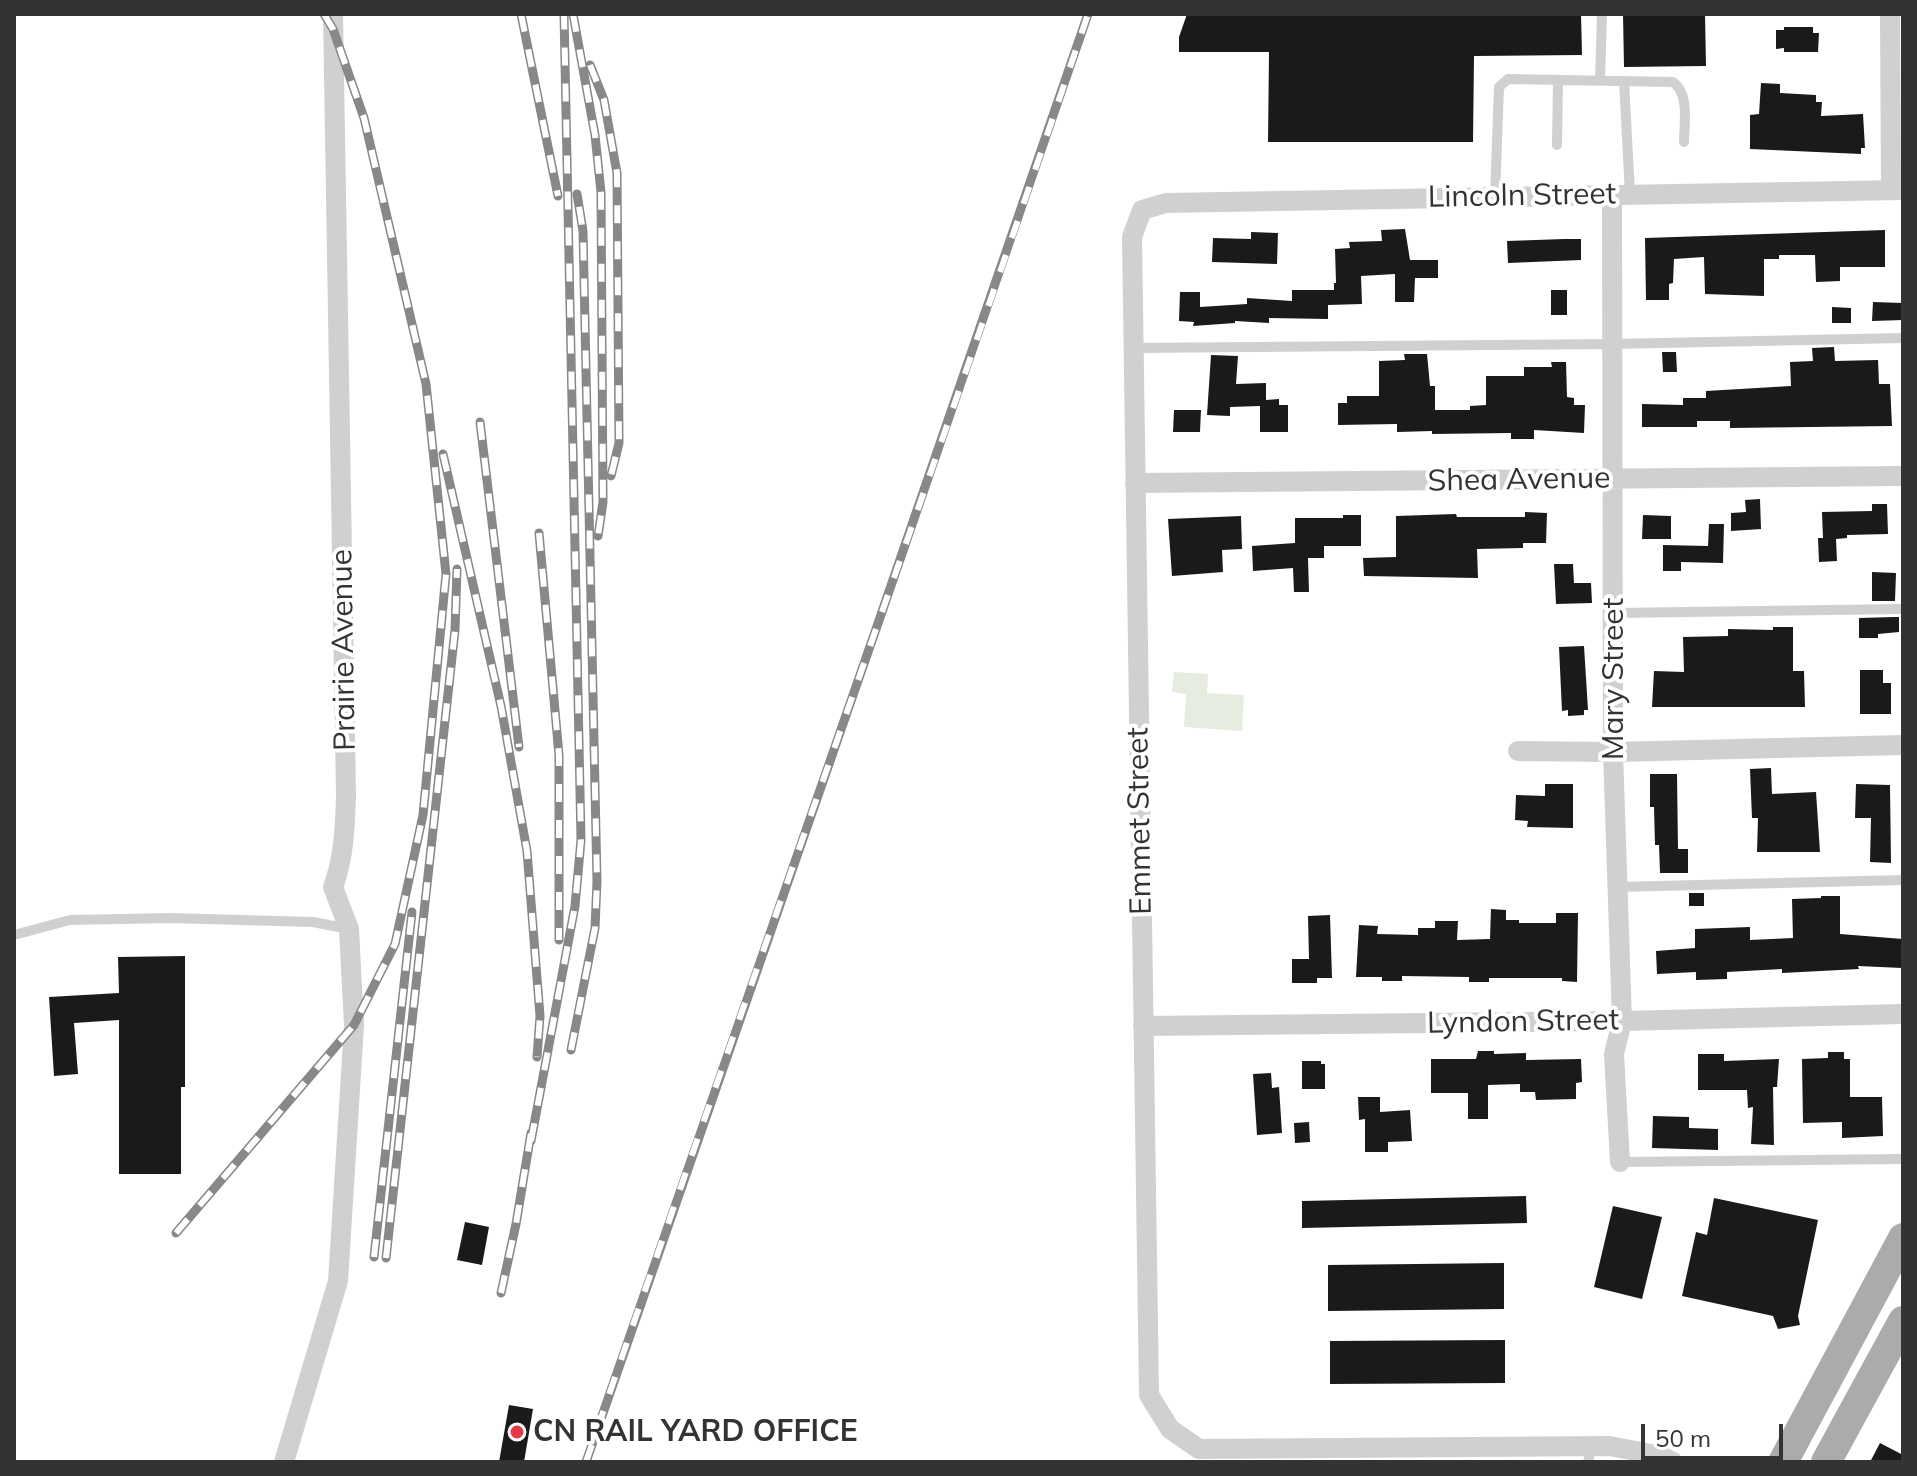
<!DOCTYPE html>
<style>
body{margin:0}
#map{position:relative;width:1917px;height:1476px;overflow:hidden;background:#fff;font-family:Mulish,sans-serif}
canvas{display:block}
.frame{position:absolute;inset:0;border:16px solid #333;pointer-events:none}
.scale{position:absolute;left:1641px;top:1424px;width:142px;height:36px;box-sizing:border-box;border:4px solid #333;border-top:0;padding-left:10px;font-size:24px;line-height:28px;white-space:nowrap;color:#333;-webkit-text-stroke:6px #fff;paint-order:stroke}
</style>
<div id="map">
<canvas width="1917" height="1476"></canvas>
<div class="frame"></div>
<div class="scale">50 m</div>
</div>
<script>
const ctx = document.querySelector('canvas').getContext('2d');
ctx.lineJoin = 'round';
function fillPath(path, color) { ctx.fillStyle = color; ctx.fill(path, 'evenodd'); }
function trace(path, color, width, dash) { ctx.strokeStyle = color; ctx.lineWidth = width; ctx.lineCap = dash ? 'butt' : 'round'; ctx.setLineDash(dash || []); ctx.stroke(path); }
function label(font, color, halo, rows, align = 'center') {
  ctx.font = font + ' Mulish,sans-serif'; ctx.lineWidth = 8; ctx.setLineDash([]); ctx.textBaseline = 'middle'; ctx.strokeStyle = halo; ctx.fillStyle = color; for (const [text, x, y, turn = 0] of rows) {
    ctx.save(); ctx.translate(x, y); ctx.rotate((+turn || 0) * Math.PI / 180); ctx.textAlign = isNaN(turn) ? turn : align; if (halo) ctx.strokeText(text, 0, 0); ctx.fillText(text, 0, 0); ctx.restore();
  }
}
const green = new Path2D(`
 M1174,672L1208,674L1207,693L1244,695L1242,731L1184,727L1186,694L1172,692Z`);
const building = new Path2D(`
 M1187,14H1581L1582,55L1474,56L1473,142H1268L1269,52H1179V37Z
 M1623,14H1705L1706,66L1624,67Z
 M1784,27H1813V33H1819L1818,52H1784V48L1776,49V30H1784Z
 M1761,83L1780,84V93L1816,95V102H1822L1821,116L1863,114L1865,148H1861V154L1750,149V115L1759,114Z
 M1405,229L1410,260H1438V278H1415L1414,302H1395V274L1361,276L1362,304L1328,305V319L1269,318V323L1235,321V323L1193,326L1194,322L1179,321L1180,292H1200V307L1247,304V298L1292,301V290H1334V283H1336L1335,249L1350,248L1349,242L1382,241L1381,230Z
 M1885,230V267H1840V281L1816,282L1815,255H1779V259H1764V296L1705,294L1704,257L1674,259L1673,283L1669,284V300H1646L1645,238Z
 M1251,232L1278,233L1277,264L1212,262L1213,238L1251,239Z
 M1564,239H1581V260L1508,263L1507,241Z
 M1551,290H1567V315H1551Z
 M1873,302L1903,303V320L1872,321Z
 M1832,307L1851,308V323H1832Z
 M1834,347L1835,361L1878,360L1879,384H1890L1892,426L1730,428V421H1697V427H1642V404L1683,405V398H1706V391L1791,386L1790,362L1813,361L1812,348Z
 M1662,352H1676L1677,372H1663Z
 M1404,354H1427L1430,386H1435V410H1470V406L1486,405V376H1524V367H1552L1551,362H1566L1567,397L1574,398V405H1585L1584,433L1534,430V439H1511V433L1432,434V431L1397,432V424L1338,425V403H1347V396H1379V361L1405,360Z
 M1211,355L1238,356L1236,384L1266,383V400L1279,399V405H1288V432H1260V406L1230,407V416L1207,415Z
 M1174,410H1201L1200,432H1173Z
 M1760,499L1761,529L1731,531V513L1746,512L1745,500Z
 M1872,504H1887L1888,534L1847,535V538L1836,539L1837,561L1819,562L1818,538H1823L1822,512L1872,511Z
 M1525,512L1547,513L1546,543H1523V548L1477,549L1478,578L1364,576L1363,558L1396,557V516L1456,514L1457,517H1525Z
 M1343,515H1361V546H1324V558H1308L1309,592H1294L1293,568L1253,571L1252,546L1295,543V518H1343Z
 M1643,515L1671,516V539H1642Z
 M1241,516L1242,549L1222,550L1223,572L1172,576L1168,519Z
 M1709,524H1724L1723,563L1681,562V571H1663V545L1708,546Z
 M1554,564H1573L1574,583H1591L1592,603L1556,604Z
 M1872,572L1896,573L1895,601H1872Z
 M1894,617H1899V632L1878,634V638H1859V618Z
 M1773,627H1793V671H1804L1805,707H1652L1654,671L1684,672L1683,637L1728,636V629L1773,630Z
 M1584,646L1588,710H1584V715L1568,716V710L1562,711L1559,647Z
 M1860,670H1883V683H1891V714H1860Z
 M1771,768L1772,794L1816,792L1820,852H1757L1758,818H1752L1750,769Z
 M1650,774H1677L1678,849H1688V873H1660L1659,845H1655L1654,807H1650Z
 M1545,784H1573V828L1527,827L1528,821L1515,820L1516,795L1545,796Z
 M1856,784L1890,785L1891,863L1870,862L1871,818H1855Z
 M1689,893H1704V906H1689Z
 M1821,896H1840V934L1903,939L1902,968L1858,966L1859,969L1782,973V969L1727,972V979L1696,980V972L1657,974L1656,951L1695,948V929L1750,927V940L1793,938L1792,899L1821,898Z
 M1491,909L1506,910V920H1519V923H1556V913H1578L1577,982L1562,981V978H1489V982H1469V977L1402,976V981H1382V977H1356L1359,925L1378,926L1377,934L1418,935V928H1435V921H1458L1457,940L1490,939Z
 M1330,915L1332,978H1317V983H1292V959H1309L1308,916Z
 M185,956V1087H181V1174H119V1020L74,1023L78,1074L54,1076L49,997L119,993L118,957Z
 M1478,1051H1494V1054L1526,1053V1060L1581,1059L1582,1082L1576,1083V1099L1536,1100L1535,1092H1520V1084L1488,1085V1119H1468V1093H1431V1059H1476Z
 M1828,1052H1844V1059H1850V1097H1882L1883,1136L1842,1138V1122L1803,1123L1802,1059L1828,1058Z
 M1698,1054H1724V1061L1779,1059L1777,1087H1773L1774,1145L1751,1144L1753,1107L1748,1108L1747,1090H1698Z
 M1302,1061H1321V1064H1325V1089H1302Z
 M1271,1073L1272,1088L1279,1087L1282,1133L1257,1135L1253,1074Z
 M1358,1097H1380V1112L1410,1110L1412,1141L1388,1142V1152H1365V1119L1359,1120Z
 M1653,1116L1689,1117V1128L1718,1129V1150L1652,1148Z
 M1309,1122L1310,1142L1295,1143L1294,1123Z
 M1526,1196L1527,1223L1302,1228V1201Z
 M1714,1198L1818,1220L1798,1316L1800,1325L1778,1329L1773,1316L1682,1296L1696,1232L1707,1235Z
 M1613,1206L1662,1217L1642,1299L1594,1287Z
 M465,1222L489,1227L482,1265L457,1260Z
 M1504,1263V1309L1328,1311V1265Z
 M1505,1340V1383L1330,1384V1341Z
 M509,1405L533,1409L524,1462H499Z
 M1880,1443L1903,1455V1462H1870Z`);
const lane = new Path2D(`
 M1600,81L1602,14
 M1624,81L1630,194
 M1557,145L1558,80
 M1495,196L1499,87L1508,79L1673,82C1690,94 1684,124 1684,142
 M1134,348L1613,344L1903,338
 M1614,613L1903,609
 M1616,887L1903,880
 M14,935L70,920L170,918L313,922L349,929
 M1620,1162L1903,1159
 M1588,1462L1592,1446`);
const street = new Path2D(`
 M1890,14L1891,190
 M1612,194L1613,752L1622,1021L1614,1054L1620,1162
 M1135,483L1903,476
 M1518,751L1613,752L1903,745
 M1143,1026L1622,1021L1903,1014
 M284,1462L338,1281L354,1025L349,929L333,887C344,858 345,827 346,796L333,14
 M1673,1462L1661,1456L1610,1446L1199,1449L1170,1429L1149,1395L1132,237L1142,210L1166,203L1903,190`);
const primary = new Path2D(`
 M1783,1462L1903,1238
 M1826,1462L1903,1321`);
const rail = new Path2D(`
 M521,14L558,196
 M573,14L595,135L601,192L603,502L598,536
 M590,65L604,100L617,173L619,443L611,476
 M480,422L519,747
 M443,454L501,706L527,851L540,1016L537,1057
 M539,533L559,755V940
 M571,1050L595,928L597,881L583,231L577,194
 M531,1141L575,906L581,840L564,14
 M176,1233L354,1025L395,944L423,815L446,574L426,384L364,118L333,29L324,14
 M374,1257L412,912
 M386,1258L455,630L457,569
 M501,1293L516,1224L531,1133
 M586,1462C751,979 925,498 1088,14`);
const markers = [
 [517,1432,8,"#e63946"]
];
const streetNames = [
 ["Lincoln Street",1522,196,-1],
 ["Shea Avenue",1519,480,-1],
 ["Prairie Avenue",344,650,-91],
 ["Mary Street",1614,679,-90],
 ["Emmet Street",1140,821,-91],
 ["Lyndon Street",1523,1022,-1]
];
const poiNames = [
 ["CN RAIL YARD OFFICE",533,1432]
];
fillPath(green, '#e6ecdf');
fillPath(building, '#1a1a1a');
trace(lane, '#d0d0d0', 10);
trace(street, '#d0d0d0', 20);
trace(primary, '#ababab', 30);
trace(rail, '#888', 9);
trace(rail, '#fff', 6, [18]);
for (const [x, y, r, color] of markers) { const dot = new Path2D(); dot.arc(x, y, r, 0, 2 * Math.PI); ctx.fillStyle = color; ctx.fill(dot); trace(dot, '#fff', 3); }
label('30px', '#333', '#fff', streetNames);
label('bold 30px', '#333', '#fff', poiNames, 'left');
</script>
